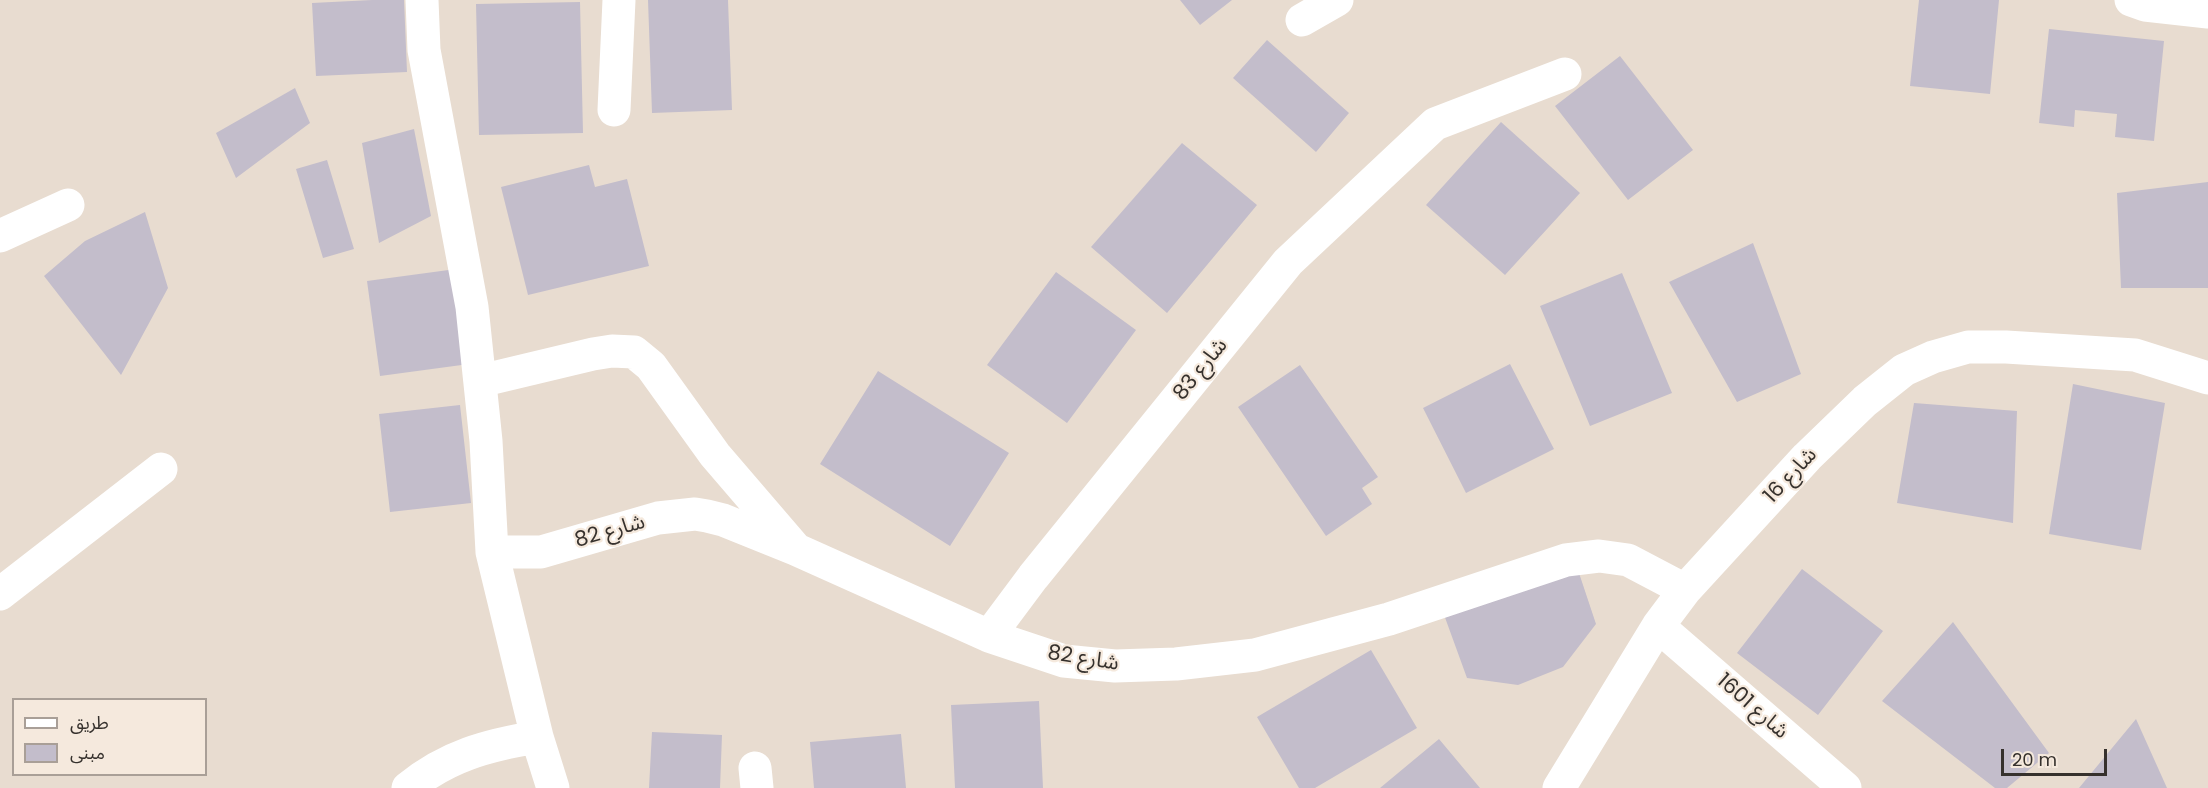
<!DOCTYPE html>
<meta charset="utf-8">
<style>
body{margin:0}
#map{position:relative;width:2208px;height:788px;overflow:hidden;background:#e8dcd0;font-family:Poppins,"Noto Sans Arabic",sans-serif}
canvas{display:block}
.legend{position:absolute;left:12px;top:698px;width:195px;height:78px;box-sizing:border-box;background:#f5e9dd;border:2px solid #a99f97;margin:0;padding:8px 10px;list-style:none;font-size:18px;color:#36312d}
.legend li{display:flex;align-items:center;gap:12px;height:30px}
.legend b{width:30px;border:2px solid #a99f97}
.scale{position:absolute;left:2001px;top:749px;width:106px;height:27px;box-sizing:border-box;border:3px solid #36312d;border-top:0;padding-left:8px;font-size:18px;line-height:21px;white-space:nowrap;color:#36312d;-webkit-text-stroke:4px #f5e9dd;paint-order:stroke}
</style>
<div id="map">
<canvas width="2208" height="788"></canvas>
<ul class="legend">
<li><b style="height:8px;background:#fff"></b>طريق</li>
<li><b style="height:16px;background:#c3bdcb"></b>مبنى</li>
</ul>
<div class="scale">20 m</div>
</div>
<script>
const ctx = document.querySelector('canvas').getContext('2d');
ctx.lineJoin = 'round';
function fillPath(path, color) { ctx.fillStyle = color; ctx.fill(path, 'evenodd'); }
function trace(path, color, width, dash) { ctx.strokeStyle = color; ctx.lineWidth = width; ctx.lineCap = dash ? 'butt' : 'round'; ctx.setLineDash(dash || []); ctx.stroke(path); }
function label(font, color, halo, rows, align = 'center') {
  ctx.font = font + ' Poppins,"Noto Sans Arabic",sans-serif'; ctx.lineWidth = 4.5; ctx.setLineDash([]); ctx.textBaseline = 'middle'; ctx.strokeStyle = halo; ctx.fillStyle = color; for (const [text, x, y, turn = 0] of rows) {
    ctx.save(); ctx.translate(x, y); ctx.rotate((+turn || 0) * Math.PI / 180); ctx.textAlign = isNaN(turn) ? turn : align; if (halo) ctx.strokeText(text, 0, 0); ctx.fillText(text, 0, 0); ctx.restore();
  }
}
const building = new Path2D(`
 M372,0H404L407,72L316,76L312,3Z
 M648,0H728L732,110L652,113Z
 M1180,0H1232L1200,25Z
 M1919,0H1999L1990,94L1910,86Z
 M580,2L583,133L479,135L476,4Z
 M2049,29L2164,41L2154,141L2115,137L2117,114L2075,110L2074,127L2039,123Z
 M1267,40L1349,113L1316,152L1233,78Z
 M1620,56L1693,150L1628,200L1555,106Z
 M295,88L310,123L236,178L216,133Z
 M1501,122L1580,193L1505,275L1426,205Z
 M414,129L431,216L379,243L362,143Z
 M1182,143L1257,205L1167,313L1091,247Z
 M327,160L354,249L323,258L296,169Z
 M589,165L595,187L627,179L649,266L528,295L501,187Z
 M2208,182V288H2121L2117,193Z
 M145,212L168,288L121,375L44,276L85,241Z
 M1753,243L1801,374L1737,402L1669,282Z
 M456,269L469,364L380,376L367,281Z
 M1056,272L1136,330L1067,423L987,365Z
 M1622,273L1672,393L1590,426L1540,306Z
 M1510,364L1554,449L1466,493L1423,408Z
 M1300,365L1378,477L1362,488L1372,504L1326,536L1238,407Z
 M878,371L1009,453L950,546L820,464Z
 M2073,384L2165,403L2141,550L2049,534Z
 M1914,403L2017,411L2013,523L1897,503Z
 M460,405L471,503L390,512L379,414Z
 M1802,569L1883,631L1818,715L1737,653Z
 M1578,570L1596,624L1563,667L1518,685L1467,678L1443,612Z
 M1953,622L2049,753L2007,788H1995L1882,701Z
 M1371,650L1417,728L1315,788H1299L1257,717Z
 M1039,701L1043,788H955L951,705Z
 M2136,719L2167,788H2079Z
 M652,732L722,735L720,788H649Z
 M901,734L906,788H814L810,742Z
 M1439,739L1480,788H1380Z`);
const minor = new Path2D(`
 M422,0L424,50L472,307L486,441L492,552L537,737L553,788
 M2131,0L2145,5L2208,12
 M1302,20L1337,0
 M614,110L619,0
 M0,236L68,205
 M480,381L593,354L612,351L634,352L651,366L715,455L794,547
 M492,552H541L658,518L695,514L707,516L723,520L795,549L989,636L1064,661L1115,666L1176,664L1255,655L1389,619L1566,560L1599,556L1628,560L1685,590
 M0,594L161,469
 M1658,626L1845,788
 M989,636L1033,577L1288,262L1435,124L1565,74
 M755,768L757,788
 M408,788C447,756 488,745 537,737
 M1559,788L1658,626L1685,590L1807,457L1865,401L1904,370L1933,357L1968,347H2006L2135,355L2208,378`);
const streetNames = [
 ["شارع 83",1201,370,-51],
 ["شارع 16",1791,476,-47],
 ["شارع 82",610,532,-16],
 ["شارع 82",1083,659,9],
 ["شارع 1601",1752,707,41]
];
fillPath(building, '#c3bdcb');
trace(minor, '#fff', 33);
label('21px', '#36312d', '#f5e9dd', streetNames);
</script>
